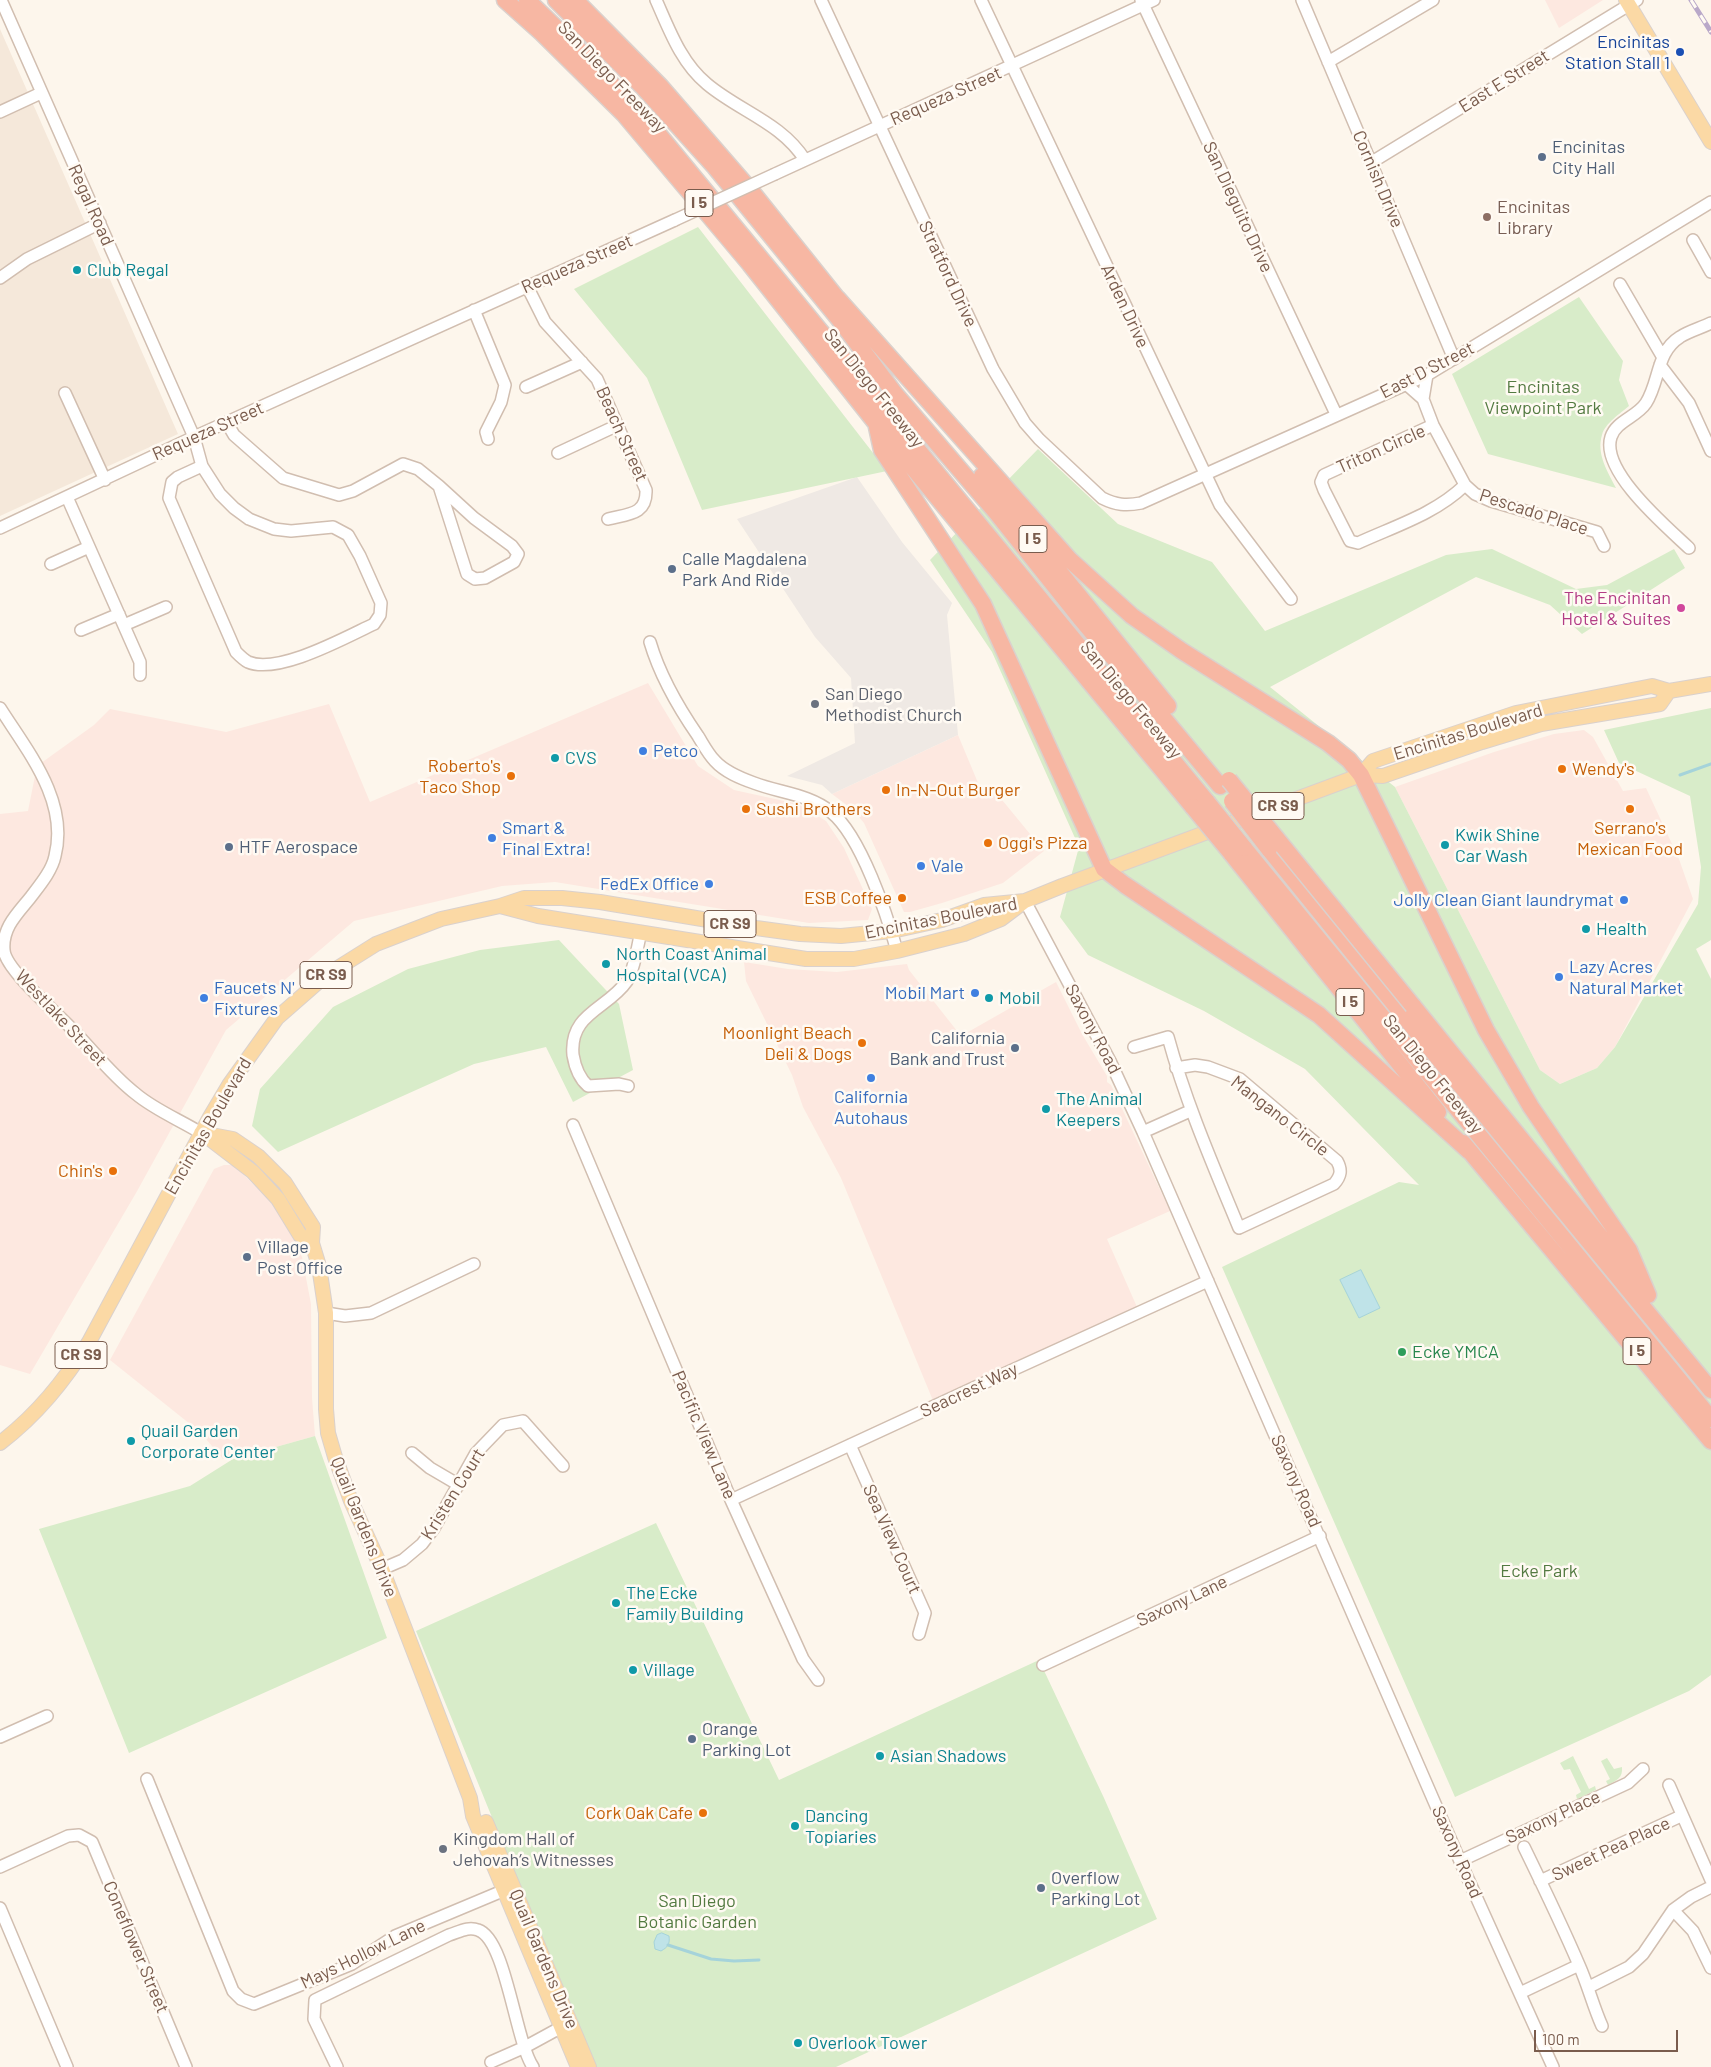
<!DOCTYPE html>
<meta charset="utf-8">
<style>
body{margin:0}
#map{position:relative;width:1711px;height:2067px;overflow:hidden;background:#fdf6ec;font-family:Barlow,sans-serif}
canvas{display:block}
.scale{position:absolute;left:1534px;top:2030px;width:144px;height:22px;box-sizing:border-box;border:2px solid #7a5c4d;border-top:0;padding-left:6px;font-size:15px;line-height:18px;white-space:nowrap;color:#7a5c4d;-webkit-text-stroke:4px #fffaf3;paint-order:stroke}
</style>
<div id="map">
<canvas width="1711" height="2067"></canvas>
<div class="scale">100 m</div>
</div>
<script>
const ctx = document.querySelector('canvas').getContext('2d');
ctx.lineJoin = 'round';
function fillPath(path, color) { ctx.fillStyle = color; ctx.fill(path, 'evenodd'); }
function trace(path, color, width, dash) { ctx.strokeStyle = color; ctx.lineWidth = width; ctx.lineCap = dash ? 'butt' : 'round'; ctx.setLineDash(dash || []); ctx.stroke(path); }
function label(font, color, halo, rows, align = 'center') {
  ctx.font = font + ' Barlow,sans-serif'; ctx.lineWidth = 5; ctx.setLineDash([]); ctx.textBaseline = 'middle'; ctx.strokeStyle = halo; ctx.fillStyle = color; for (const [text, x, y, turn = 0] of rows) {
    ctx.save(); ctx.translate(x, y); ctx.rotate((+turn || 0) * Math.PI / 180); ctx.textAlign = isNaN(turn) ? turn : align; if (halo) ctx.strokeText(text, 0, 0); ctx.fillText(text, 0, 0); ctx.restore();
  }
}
const residential = new Path2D(`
 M0,29L178,434L0,516Z`);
const commercial = new Path2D(`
 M1545,0H1603L1559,28Z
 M648,683L698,766L734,790L798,804L826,821L844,848L872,909L868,920L809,923L555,882L502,886L354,921L226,1030L136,1193L30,1374L0,1365V814L28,811L37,766L94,725L110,709L226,732L329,704L370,802Z
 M1584,730L1593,737L1623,791L1646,788L1679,859L1693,899L1615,1047L1597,1068L1560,1084L1540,1070L1395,787L1494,752L1554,734Z
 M958,735L981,790L998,795L1044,851L1003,883L942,903L910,912H904L864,823L852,809L832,794Z
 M744,962L788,969L837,972L907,964L909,970L961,1036L1056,982L1082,1034L1107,1076V1082L1111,1085L1170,1211L1107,1239L1137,1307L934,1403L841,1178L803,1107L792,1075L746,981Z
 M224,1165H232L239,1170L269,1200L279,1211L292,1234L302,1257L311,1304L312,1398L315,1436L233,1459H223L200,1432L110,1360L214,1169Z`);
const industrial = new Path2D(`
 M857,477L902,542L952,603L947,615L958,735L832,794L822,785L787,776L855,743L851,678L815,637L737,519Z`);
const green = new Path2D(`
 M698,227L887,471L702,510L647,378L574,289Z
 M1579,297L1623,361L1619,380L1629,406C1621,413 1605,423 1602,435C1596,454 1608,472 1616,488L1488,454L1452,374Z
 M1038,449L1118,524L1212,562L1265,631L1446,555L1492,549L1576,589L1607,585L1674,549L1685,568L1582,634L1550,605L1476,577L1270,687L1395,787L1540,1070L1560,1084L1597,1068L1615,1047L1698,904L1701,867L1690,796L1619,763L1604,730L1711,708V940L1696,949L1711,979V1675L1689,1691L1455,1797L1222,1267L1399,1182L1419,1185L1305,1069L1204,1011L1088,955L1060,917L1079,847L992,652L930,560Z
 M559,940L619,1004L633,1070L573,1102L546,1047L474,1064L278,1152L252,1126L260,1089L333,1007L408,969L480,950Z
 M315,1436L387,1638L129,1753L39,1529L190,1486L233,1459Z
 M656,1523L779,1780L1039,1660L1104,1798L1157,1919L836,2067H595L553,1967L416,1631Z
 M1573,1756L1589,1789L1595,1786L1596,1790L1577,1799L1576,1795L1581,1792L1570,1769L1564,1770L1560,1763Z
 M1607,1758L1614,1769L1622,1767C1623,1778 1617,1780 1608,1785L1606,1781L1610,1779L1601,1761Z`);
const water = new Path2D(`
 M1361,1270L1380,1308L1359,1318L1340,1280Z
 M662,1933L669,1936C670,1944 668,1947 661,1951L655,1949L654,1942L657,1935Z`);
const stream = new Path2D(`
 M1680,775L1711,764
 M668,1945L711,1959L734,1961L759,1960`);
const minor = new Path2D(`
 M1,0L194,437L202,466
 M656,0C669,29 681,63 707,84C739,111 782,123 805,160
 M821,0L993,369L1025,423L1039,439L1102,498C1116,505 1126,506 1141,503L1427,375L1711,202
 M981,0L1220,505L1291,599
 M1141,0L1336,414
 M1302,0L1454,359
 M1328,62L1433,0
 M0,112L41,93
 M1372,162L1637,0
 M775,174L1154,0
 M1693,240L1711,272
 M0,278L27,259L100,223
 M1620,284L1662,356
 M527,286L545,322L597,379L646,490C647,515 628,514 608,519
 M474,310L505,385L501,402L486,432L488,439
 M1660,365L1689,403L1711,451
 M1406,384L1423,399L1433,425L1465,485L1475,494L1491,501L1597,532L1604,546
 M526,387L582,362
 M65,393L105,480
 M1423,399L1427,375
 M227,423L234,435L283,478L339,495L353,491L403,464L418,469L439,486
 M1433,425L1324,475L1321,482L1324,490L1350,541L1358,543C1395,526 1435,514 1465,485
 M558,453L618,425
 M202,466L220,494L234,508L249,519L274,529L291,531L333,527L348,535L360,556L381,603L380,615L374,624C346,637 278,675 248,662C244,660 239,655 236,652L169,498L172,482L178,477Z
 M439,486L474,518L512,546L518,554L514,562L485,578L475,579L467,574Z
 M67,497L140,662V675
 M0,528L194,437L675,220
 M1689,548C1667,527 1600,471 1611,437C1616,421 1637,417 1646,403C1660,381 1656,352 1680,337C1689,331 1701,328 1711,323
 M51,564L89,547
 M124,625L166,607
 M81,630L119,614
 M650,642C660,676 678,707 698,736C703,744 708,754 715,761C725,772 740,778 754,783C780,793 809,794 831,812C861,836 887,915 897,951
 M0,708C28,752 69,801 55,856C52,871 39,886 30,898C17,914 2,928 4,950C5,969 56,1012 70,1027C92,1049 111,1075 136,1094C155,1110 180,1120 201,1133
 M1025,901L1110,1061L1143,1132L1460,1861L1553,2067
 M1134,1047L1168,1037C1186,1103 1213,1165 1239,1228L1334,1184C1341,1176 1342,1170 1337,1161L1240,1079L1208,1067L1195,1065L1176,1068
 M628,1086L619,1084L588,1086C579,1078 575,1067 573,1055C569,1013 608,1009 627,981C635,968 637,947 641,932
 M573,1125L731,1500L803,1659L818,1680
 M1143,1132L1190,1111
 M326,1313L345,1316L371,1313L474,1264
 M850,1445L925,1613L919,1634
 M412,1453L430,1468L459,1485
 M731,1500L997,1377L1208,1281
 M382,1569L403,1560L422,1544L434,1528L476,1453L503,1425L523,1421L563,1466
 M1043,1665L1320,1536
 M0,1737L47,1716
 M147,1779L233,1991L241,1999L254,2004L352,1964L395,1936L512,1887
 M1669,1785L1711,1880
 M1524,1847C1543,1886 1562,1925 1579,1965C1588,1985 1593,2006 1602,2026
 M1460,1861L1628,1783L1643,1769
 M0,1867L68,1836L79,1835L92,1842L186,2067
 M1540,1881L1681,1816
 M0,1908L67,2067
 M1673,1910L1693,1931L1711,1968
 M1589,1987L1629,1967L1643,1954L1673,1910L1691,1897L1711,1887
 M1520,1993L1579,1965
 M491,2062L525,2047L569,2023
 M337,2067L314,2019L315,2000L449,1935C459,1932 468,1926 478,1930C506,1939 515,2040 533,2067`);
const major = new Path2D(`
 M1626,0L1711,142
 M1361,775L1383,776L1482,742L1541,724L1660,704L1669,691
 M500,906L538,916L806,959H854L897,951L964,934L1001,919L1025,901L1062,886L1361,775L1373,761L1516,713L1652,686L1669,691L1711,684
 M201,1133L233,1139L258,1156L285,1183L313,1227L312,1243L319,1266L326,1313V1409L328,1433L335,1457L351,1501L382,1569L470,1798L473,1816L578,2067
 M206,1136L253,1172L278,1199L300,1235L312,1243
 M0,1443C37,1415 64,1381 89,1342L210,1117L229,1085L277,1018L325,976L376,944L441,919L500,906L524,898H562L600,902L756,928L800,934L841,936L892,931L942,920L984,905L1025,901
 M486,1822L589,2067`);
const highway = new Path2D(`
 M505,0L542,33L624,114L750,264L876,423L1193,807
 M527,0L575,46L655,130L1207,802
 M556,0L642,86L715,167L839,319L895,394L996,512L1081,619L1220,786
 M575,0L660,86L751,191L843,306
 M837,298L1070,560L1132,616L1182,651L1328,743L1349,760L1361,775L1486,1030L1531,1107L1629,1250L1648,1295
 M877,427L882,450L983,604L1104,869L1125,885L1319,1015L1469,1151
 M982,476L1168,706
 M1244,848L1711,1419
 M1269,849L1425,1042L1711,1390
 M1231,853L1438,1112
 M1413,1006L1634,1278
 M1463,1143L1711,1441`);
const rail = new Path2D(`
 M1691,0L1711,32`);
const minorBridge = new Path2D(`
 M675,220L775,174`);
const highwayBridge = new Path2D(`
 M1229,780L1413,1006
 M1232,801L1269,849
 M1207,802L1244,848
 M1193,807L1231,853`);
const markers = [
 [1680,52,5,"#1a4fb4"],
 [1542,157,5,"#5c6f8a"],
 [1487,217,5,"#8d6e63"],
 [77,270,5,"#0f9aa8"],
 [672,569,5,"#5c6f8a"],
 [1681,608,5,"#d1479c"],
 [815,704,5,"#6b7280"],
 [643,751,5,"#3f7fe0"],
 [555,758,5,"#0f9aa8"],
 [1562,769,5,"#e8710a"],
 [511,776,5,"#e8710a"],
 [886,790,5,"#e8710a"],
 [746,809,5,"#e8710a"],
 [1630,809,5,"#e8710a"],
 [492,838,5,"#3f7fe0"],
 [988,843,5,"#e8710a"],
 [1445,845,5,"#0f9aa8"],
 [229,847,5,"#5c6f8a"],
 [921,866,5,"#3f7fe0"],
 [709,884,5,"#3f7fe0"],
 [902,898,5,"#e8710a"],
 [1624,900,5,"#3f7fe0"],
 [1586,929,5,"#0f9aa8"],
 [606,964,5,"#0f9aa8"],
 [1559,977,5,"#3f7fe0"],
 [975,993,5,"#3f7fe0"],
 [204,998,5,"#3f7fe0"],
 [989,998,5,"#0f9aa8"],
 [862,1043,5,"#e8710a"],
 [1015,1048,5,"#5c6f8a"],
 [871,1078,5,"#3f7fe0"],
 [1046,1109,5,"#0f9aa8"],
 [113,1171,5,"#e8710a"],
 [247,1257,5,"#5c6f8a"],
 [1402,1352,5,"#2e9e5b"],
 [131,1441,5,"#0f9aa8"],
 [616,1603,5,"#0f9aa8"],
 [633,1670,5,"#0f9aa8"],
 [692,1739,5,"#5c6f8a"],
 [880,1756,5,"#0f9aa8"],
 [703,1813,5,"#e8710a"],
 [795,1826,5,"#0f9aa8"],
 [443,1849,5,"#6b7280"],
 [1041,1888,5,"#5c6f8a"],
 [798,2043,5,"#0f9aa8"]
];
const shields = [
 [699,203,28],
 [1033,539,28],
 [1278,806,52],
 [730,924,52],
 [326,975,52],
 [1350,1002,28],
 [1637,1351,28],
 [81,1355,52]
];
const shieldNames = [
 ["I 5",699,203],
 ["I 5",1033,539],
 ["CR S9",1278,806],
 ["CR S9",730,924],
 ["CR S9",326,975],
 ["I 5",1350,1002],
 ["I 5",1637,1351],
 ["CR S9",81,1355]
];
const transitNames = [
 ["Encinitas",1670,42],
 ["Station Stall 1",1670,63]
];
const streetNames = [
 ["San Diego Freeway",612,77,46],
 ["East E Street",1504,81,-32],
 ["Requeza Street",946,96,-24],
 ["Cornish Drive",1378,179,67],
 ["Regal Road",91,205,66],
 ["San Dieguito Drive",1238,207,65],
 ["Requeza Street",577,264,-24],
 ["Stratford Drive",948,274,65],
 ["Arden Drive",1125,306,65],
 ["East D Street",1427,370,-27],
 ["San Diego Freeway",874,388,51],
 ["Requeza Street",208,431,-24],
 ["Beach Street",622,434,66],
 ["Triton Circle",1381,449,-24],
 ["Pescado Place",1534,512,18],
 ["San Diego Freeway",1131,700,50],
 ["Encinitas Boulevard",1468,732,-17],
 ["Encinitas Boulevard",941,918,-11],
 ["Westlake Street",61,1018,47],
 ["Saxony Road",1093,1029,62],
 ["San Diego Freeway",1433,1074,51],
 ["Mangano Circle",1280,1116,38],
 ["Encinitas Boulevard",208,1126,-60],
 ["Seacrest Way",969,1390,-25],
 ["Pacific View Lane",704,1435,67],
 ["Saxony Road",1296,1481,66],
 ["Kristen Court",453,1494,-58],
 ["Quail Gardens Drive",364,1527,68],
 ["Sea View Court",892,1539,66],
 ["Saxony Lane",1182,1601,-25],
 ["Saxony Place",1553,1817,-25],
 ["Sweet Pea Place",1611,1849,-25],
 ["Saxony Road",1457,1852,66],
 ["Coneflower Street",136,1947,67],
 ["Mays Hollow Lane",363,1954,-26],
 ["Quail Gardens Drive",544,1959,67]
];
const serviceNames = [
 ["Encinitas",1552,147],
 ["City Hall",1552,168],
 ["Calle Magdalena",682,559],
 ["Park And Ride",682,580],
 ["HTF Aerospace",239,847],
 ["California",1005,1038,"right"],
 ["Bank and Trust",1005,1059,"right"],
 ["Village",257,1247],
 ["Post Office",257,1268],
 ["Orange",702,1729],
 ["Parking Lot",702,1750],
 ["Overflow",1051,1878],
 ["Parking Lot",1051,1899]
];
const educationNames = [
 ["Encinitas",1497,207],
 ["Library",1497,228]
];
const cultureNames = [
 ["Club Regal",87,270],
 ["CVS",565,758],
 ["Kwik Shine",1455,835],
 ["Car Wash",1455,856],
 ["Health",1596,929],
 ["North Coast Animal",616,954],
 ["Hospital (VCA)",616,975],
 ["Mobil",999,998],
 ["The Animal",1056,1099],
 ["Keepers",1056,1120],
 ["Quail Garden",141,1431],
 ["Corporate Center",141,1452],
 ["The Ecke",626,1593],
 ["Family Building",626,1614],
 ["Village",643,1670],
 ["Asian Shadows",890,1756],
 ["Dancing",805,1816],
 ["Topiaries",805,1837],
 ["Overlook Tower",808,2043]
];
const parkNames = [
 ["Encinitas",1543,387],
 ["Viewpoint Park",1543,408],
 ["Ecke Park",1539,1571],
 ["San Diego",697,1901],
 ["Botanic Garden",697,1922]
];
const hotelNames = [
 ["The Encinitan",1671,598],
 ["Hotel & Suites",1671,619]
];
const worshipNames = [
 ["San Diego",825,694],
 ["Methodist Church",825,715],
 ["Kingdom Hall of",453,1839],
 ["Jehovah’s Witnesses",453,1860]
];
const shopNames = [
 ["Petco",653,751],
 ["Smart &",502,828],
 ["Final Extra!",502,849],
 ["Vale",931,866],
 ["FedEx Office",699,884,"right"],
 ["Jolly Clean Giant laundrymat",1614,900,"right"],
 ["Lazy Acres",1569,967],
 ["Natural Market",1569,988],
 ["Faucets N'",214,988],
 ["Fixtures",214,1009],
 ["Mobil Mart",965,993,"right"],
 ["California",871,1097,"center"],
 ["Autohaus",871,1118,"center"]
];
const foodNames = [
 ["Roberto's",501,766],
 ["Taco Shop",501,787],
 ["Wendy's",1572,769,"left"],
 ["In-N-Out Burger",896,790,"left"],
 ["Sushi Brothers",756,809,"left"],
 ["Serrano's",1630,828,"center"],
 ["Mexican Food",1630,849,"center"],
 ["Oggi's Pizza",998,843,"left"],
 ["ESB Coffee",892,898],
 ["Moonlight Beach",852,1033],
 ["Deli & Dogs",852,1054],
 ["Chin's",103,1171],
 ["Cork Oak Cafe",693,1813]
];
const leisureNames = [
 ["Ecke YMCA",1412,1352]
];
fillPath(residential, '#f5e8da');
fillPath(commercial, '#fde8e0');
fillPath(industrial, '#efe9e4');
fillPath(green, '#d8ecc9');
fillPath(water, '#bfe3e8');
trace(water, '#a5d3da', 1);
trace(stream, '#a5d3da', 3);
trace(minor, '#d1beb0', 14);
trace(major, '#dad1cd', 16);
trace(highway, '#dad1cd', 19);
trace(minor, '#fff', 11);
trace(major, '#fbd9a5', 14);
trace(highway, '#f7b7a3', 16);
trace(rail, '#b9a8c9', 5);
trace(rail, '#fffaf3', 3, [9]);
trace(minorBridge, '#d1beb0', 14, []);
trace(highwayBridge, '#dad1cd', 19, []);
trace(minorBridge, '#fff', 11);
trace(highwayBridge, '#f7b7a3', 16);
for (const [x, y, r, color] of markers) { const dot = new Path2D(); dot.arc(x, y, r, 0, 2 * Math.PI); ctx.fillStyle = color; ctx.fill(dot); trace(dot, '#fffaf3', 2); }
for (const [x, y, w] of shields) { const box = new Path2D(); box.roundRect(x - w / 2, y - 13.5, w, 27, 4); ctx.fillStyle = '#fffaf3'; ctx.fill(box); trace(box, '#7a5c4d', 1); }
label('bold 16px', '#7a5c4d', null, shieldNames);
label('18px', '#164399', '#fffaf3', transitNames, 'right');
label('18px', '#7a5c4d', '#fffaf3', streetNames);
label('18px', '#4e5e75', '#fffaf3', serviceNames, 'left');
label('18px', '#785e54', '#fffaf3', educationNames, 'left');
label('18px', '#0d838f', '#fffaf3', cultureNames, 'left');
label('18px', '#537a41', '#fffaf3', parkNames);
label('18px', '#b23c85', '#fffaf3', hotelNames, 'right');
label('18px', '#5b616d', '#fffaf3', worshipNames, 'left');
label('18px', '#366cbe', '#fffaf3', shopNames, 'left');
label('18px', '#c56008', '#fffaf3', foodNames, 'right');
label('18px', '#27864d', '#fffaf3', leisureNames, 'left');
</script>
